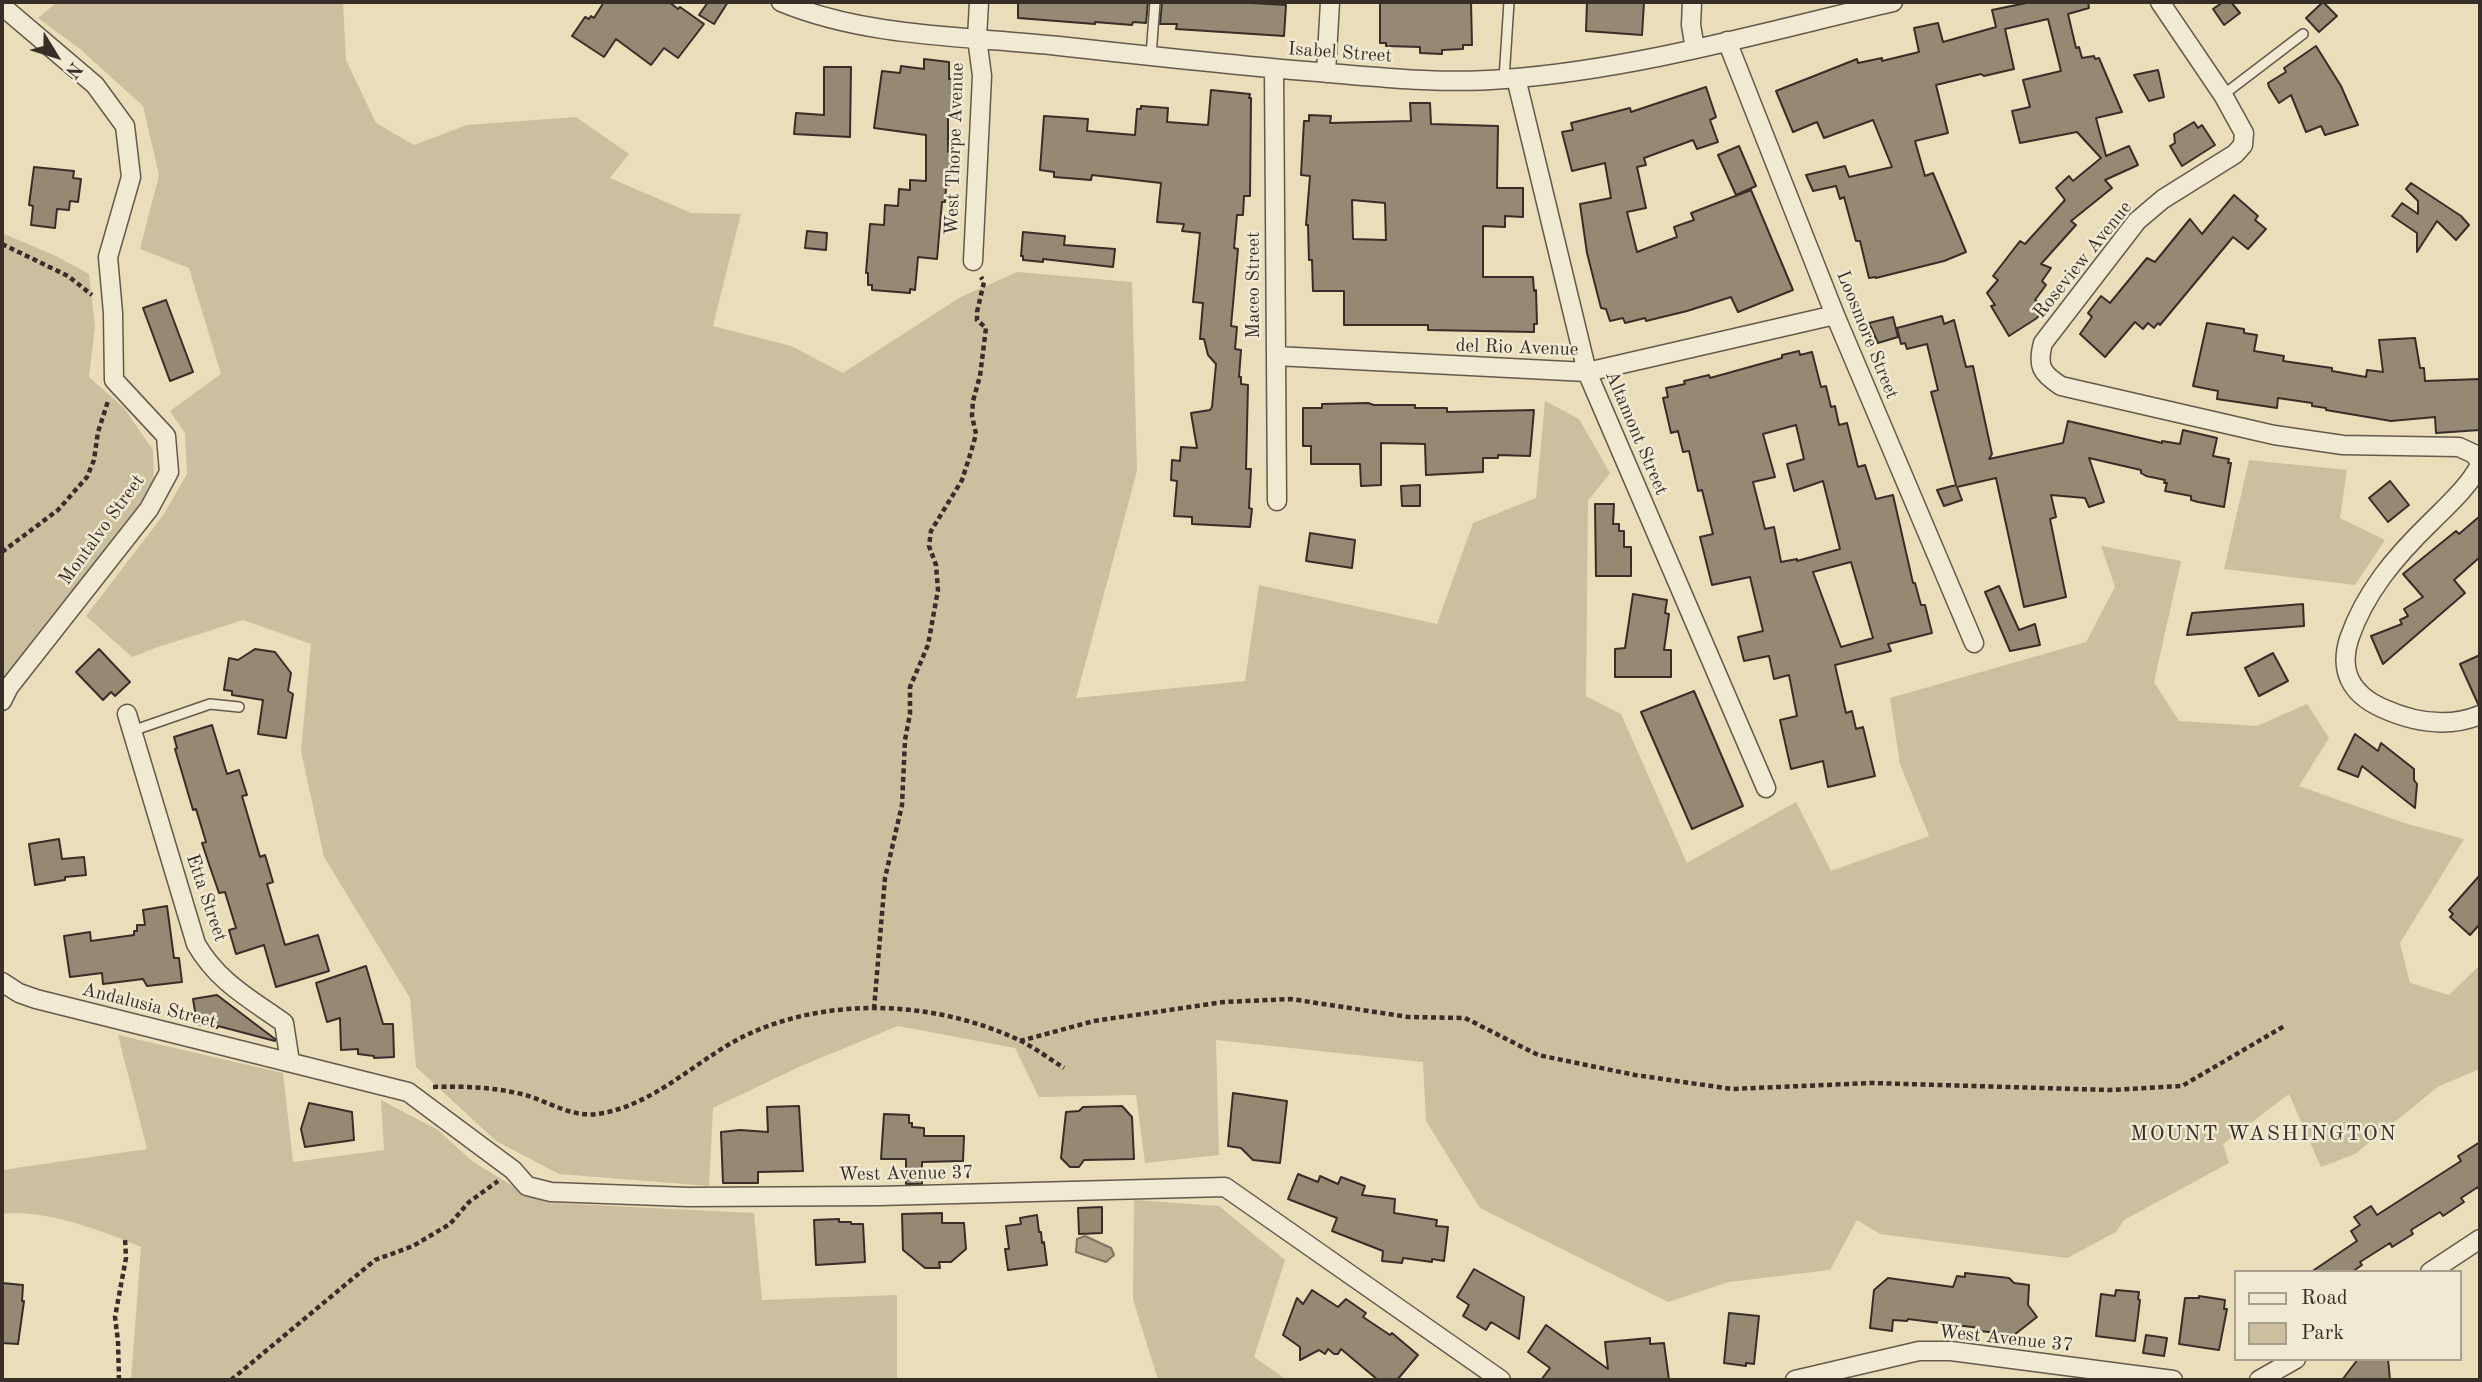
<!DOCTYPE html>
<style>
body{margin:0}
#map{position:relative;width:2482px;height:1382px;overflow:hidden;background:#eaddb9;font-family:"Old Standard TT",serif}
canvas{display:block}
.frame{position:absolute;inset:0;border:4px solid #392d27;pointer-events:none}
.legend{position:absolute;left:2234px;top:1270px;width:228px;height:91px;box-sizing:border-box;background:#f1e9d2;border:2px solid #a79e8e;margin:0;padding:9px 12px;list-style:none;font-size:21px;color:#392d27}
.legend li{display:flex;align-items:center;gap:14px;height:35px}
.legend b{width:35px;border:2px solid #a79e8e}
.north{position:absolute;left:21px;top:21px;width:70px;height:70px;-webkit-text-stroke:5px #f1e9d2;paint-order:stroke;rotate:128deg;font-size:19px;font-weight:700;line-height:28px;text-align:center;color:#392d27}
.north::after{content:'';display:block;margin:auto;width:24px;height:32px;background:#392d27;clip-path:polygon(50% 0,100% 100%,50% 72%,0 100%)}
</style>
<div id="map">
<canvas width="2482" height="1382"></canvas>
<div class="frame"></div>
<ul class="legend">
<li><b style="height:9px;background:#f1e9d2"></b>Road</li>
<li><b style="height:19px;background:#ccbfa0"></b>Park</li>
</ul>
<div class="north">N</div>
</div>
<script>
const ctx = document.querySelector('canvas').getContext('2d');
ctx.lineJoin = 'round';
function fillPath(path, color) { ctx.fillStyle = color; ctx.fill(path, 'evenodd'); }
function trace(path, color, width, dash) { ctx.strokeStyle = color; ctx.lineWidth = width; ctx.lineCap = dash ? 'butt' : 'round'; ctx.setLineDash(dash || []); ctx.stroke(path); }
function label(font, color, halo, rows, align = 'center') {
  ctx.font = font + ' "Old Standard TT",serif'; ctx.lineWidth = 5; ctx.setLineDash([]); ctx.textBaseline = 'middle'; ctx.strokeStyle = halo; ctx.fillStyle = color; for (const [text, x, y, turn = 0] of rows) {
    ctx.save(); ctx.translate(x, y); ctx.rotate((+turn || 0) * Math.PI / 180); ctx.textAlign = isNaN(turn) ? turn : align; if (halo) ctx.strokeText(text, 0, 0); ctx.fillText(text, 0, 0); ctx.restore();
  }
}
const green = new Path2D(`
 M57,2H343L346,60L376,123L414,145L467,125L576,117L629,154L610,178L691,213L741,214L713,326L791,346L843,373L959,298L1017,272L1132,282L1137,471L1076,698L1245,681L1259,585L1437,624L1473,523L1536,498L1545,401L1579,419L1610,473L1588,501L1586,696L1621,714L1687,863L1796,802L1831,871L1929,836L1900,764L1890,698L2086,642L2115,587L2101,546L2181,561L2154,682L2179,721L2257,726L2307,704L2329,738L2299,786L2404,823L2464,839L2400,943L2410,983L2449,995L2480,965V1069L2439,1086L2355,1154L2321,1167L2289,1094L2223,1144L2229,1163L2124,1220L2116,1232L2067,1258L1880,1234L1857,1220L1830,1270L1729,1282L1668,1302L1480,1208L1426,1121L1423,1062L1216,1040L1219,1155L1145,1163L1136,1095L1039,1097L1015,1048L898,1026L801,1066L713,1108L709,1186L559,1174L496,1141L416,1067L410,998L324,857L301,751L311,644L243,620L155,648L132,657L86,616L164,514L187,474L185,433L170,411L221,374L189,268L140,249L159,175L143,106L80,49L38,18Z
 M2,233L56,256L89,274L95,326L89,377L124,408L153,450L154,483L126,527L20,658L2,687Z
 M2249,460L2347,470L2340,518L2385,540L2355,585L2224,569Z
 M118,1035L283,1073L293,1162L384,1150L381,1100L438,1130L472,1161L511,1185L550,1203L754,1213L762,1300L897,1295V1380H131L141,1247C104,1231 41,1208 2,1214V1170L147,1149Z
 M1134,1200L1219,1206L1285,1260L1254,1357L1287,1380H1158L1133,1299Z`);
const water = new Path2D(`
 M1085,1236L1111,1248L1114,1255L1106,1262L1076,1252L1077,1239Z`);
const building = new Path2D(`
 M604,2H669L678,9L680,7L704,24L678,58L664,48L651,65L616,39L604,57L572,36L585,17L589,19L591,16L594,18Z
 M708,2H728L714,24L699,15Z
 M1018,2H1148L1146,23L1133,22L1132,25L1095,22V24L1018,18Z
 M1162,2H1234L1286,5L1284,36L1176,29L1177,24H1160Z
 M1380,2H1471L1472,45H1463V49L1442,50V54L1420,53V47L1386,46V43H1380Z
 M1587,2H1644L1642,35L1586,31Z
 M2031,2H2088L2089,8L2068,14L2076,48L2079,47L2082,58L2094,56L2095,59L2099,58L2122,112L2096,118L2106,156L2129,146L2138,165L2105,180L2112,188L2071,221L2076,225L2041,264L2051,268L2042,281L2046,285L2035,300L2045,308L2037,318L2009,336L1991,306L1995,305L1987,293L1998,280L1993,276L2020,241L2025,244L2065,200L2056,188L2069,176L2073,181L2101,158L2077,132L2020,143L2012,111L2030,107L2023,80L2061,71L2048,19L2005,29L2014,69L1984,76L1981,74L1936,85L1948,133L1915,141L1925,176L1933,173L1966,252L1944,261L1876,278L1875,277L1869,278L1860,241H1856L1844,197L1840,199L1836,186L1813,191L1806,175L1845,166L1849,177L1892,167L1873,120L1824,138L1817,122L1793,132L1776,91L1857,59L1858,63L1882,58V61L1919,52L1914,28L1938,23L1943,42L1996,27L1992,10Z
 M2223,2H2231L2240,13L2224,25L2213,9Z
 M2323,2L2337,16L2319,32L2306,18Z
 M2316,46L2341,86L2358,125L2325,135L2321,126L2306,132L2291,95L2279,103L2269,87L2268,83L2286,72L2284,68Z
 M924,59L949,62V79H958L956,117L948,116V152H954V174H947L945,202H942L937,259L918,257L915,290L910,289V293L872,290V285H868V273H866L870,224L884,225L885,205L898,206L899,189L910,190V180L926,181V135L874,128L882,71L900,73L901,66L924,69Z
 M824,67H851L850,137L794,134L796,113L824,115Z
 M2158,70L2164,97L2149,101L2134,75Z
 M1706,87L1716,117L1710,120L1718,142L1697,149L1693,140L1644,158L1646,165L1637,167L1646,208L1627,212L1637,252L1677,237L1674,227L1694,220L1691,213L1751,190L1793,290L1738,312L1731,297L1687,311L1646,321L1645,318L1625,323L1623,318L1610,321L1606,309L1601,308L1587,253L1580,204L1611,198L1605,163L1572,171L1562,132L1573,130L1571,123L1630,108L1631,112Z
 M1211,90L1250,94L1249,98H1251L1250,196H1244L1243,215H1237L1234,248L1238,249L1231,326L1237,327L1235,349L1241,350L1239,377H1241V384L1248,385L1246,469H1251L1249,508L1252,509L1250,527L1192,524V517L1174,516L1177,481L1171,480L1172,460L1180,461L1181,447L1197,448L1191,413L1210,410L1212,407L1216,364L1208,355L1204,339H1200L1203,303L1193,302L1200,233L1182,231L1184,224L1157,222L1161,183L1092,175L1091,180L1054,177V172L1040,170L1044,116L1088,119L1087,131L1135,135L1137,109H1141V106L1168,108L1167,122L1208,125Z
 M1410,103H1430L1431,124L1498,126L1497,188H1523V217L1505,216V227L1483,226V277H1533L1534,291L1536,290L1537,324H1534V332L1428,330V325H1344V291H1313L1312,260H1309L1308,225H1306L1310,176L1301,175L1304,121H1309V115L1331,116L1330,123L1411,121ZM1352,200L1385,203L1386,240L1353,239Z
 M2194,122L2198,128L2202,125L2215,145L2182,166L2170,146L2175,143L2174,134Z
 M1739,146L1756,186L1736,195L1718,155Z
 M34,167L74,171L73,178L81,179L78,202L70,201L69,210L57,209L55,228L31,225L33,206L29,205Z
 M2411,183L2461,216L2469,225L2456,240L2437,221L2417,252V233L2392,216L2402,203L2418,214V201L2406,189Z
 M2234,195L2258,216L2255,220L2266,229L2248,249L2233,237L2160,325L2158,323L2154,328L2148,323L2143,329L2135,322L2105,357L2080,334L2092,317L2088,313L2101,296L2110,303L2147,258L2155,262L2190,219L2202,234Z
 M807,231L827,233L826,250L805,248Z
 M1023,232L1065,236L1064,245L1115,249L1113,267L1043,259V262L1023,260V256H1021Z
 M166,300L193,372L170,381L143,308Z
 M1942,316L1944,324L1954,320L1966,367L1973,366L1992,454L1989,459L2063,443L2068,421L2162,443V441L2180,444L2183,430L2217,438L2213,456L2229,459L2228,463H2231L2224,507L2198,502L2191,500V496L2165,491L2167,483H2164L2165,480L2146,476L2141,473V470L2089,458L2104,502L2089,507L2085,498L2051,495L2056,517L2050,519L2066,597L2024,607L1996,478L1957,487L1962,500L1944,506L1937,490L1956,485L1931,392L1938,390L1927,344L1907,349L1905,343L1901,344L1897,328Z
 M1893,317L1898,337L1878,343L1869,323Z
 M2207,323L2244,329V333L2257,335L2254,351L2284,356L2283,361L2332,368V371L2366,377L2367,370L2383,372L2379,340L2415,338L2420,368H2424L2425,381L2480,379V430L2436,433L2435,417L2391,421L2326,410V408L2312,406V403L2278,398L2277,408L2217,399L2218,391L2193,386Z
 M1799,351L1800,355L1812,352L1821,387L1826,386L1831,407L1835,406L1839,425L1847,423L1858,467L1865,465L1876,499L1893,495L1913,583H1915L1921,605H1925L1932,633L1888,644L1891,651L1835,665L1846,713L1852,711L1856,729L1863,727L1875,776L1828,787L1823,761L1791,769L1780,720L1797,716L1789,675L1774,679L1769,656L1744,661L1738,637L1763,631L1750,577L1712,585L1700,537L1713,534L1702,490L1698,491L1689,451L1683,452L1678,431L1671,433L1663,398L1668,397L1666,388L1685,384L1684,381L1709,375L1710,378L1782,358V355ZM1796,425L1804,459L1787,464L1794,491L1823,481L1840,549L1797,561V559L1781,562L1774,527L1765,529L1753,482L1775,477L1763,434ZM1851,562L1873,638L1841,647L1813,572Z
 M1368,403L1374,405H1415V408H1447V412L1534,410L1530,456L1498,455V458H1483V472L1426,475L1425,444L1381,443V485L1361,486L1360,464H1311V446H1303V408H1322V404Z
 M2390,481L2409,505L2388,522L2369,498Z
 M1420,485V506H1402L1401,486Z
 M1595,504H1614L1613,524H1619V531H1624V547H1631V576H1596Z
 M2480,516V557L2454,580L2465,593L2383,664L2371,636L2402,624L2400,620L2408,616L2404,609L2423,597L2403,574L2456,531L2459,534Z
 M1310,533L1355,540L1352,568L1306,561Z
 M1999,586L2019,630L2035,624L2040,645L2010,651L1985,592Z
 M1633,594L1667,600L1665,613L1669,614L1664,650H1671V677H1615V649L1625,648Z
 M2303,604L2304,626L2187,635L2192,613Z
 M99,649L130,682L115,696L111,692L103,700L76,672Z
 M255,649L275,652L291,673L288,691L293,694L286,738L258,734L263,700L232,695V691L224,690L229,658L238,660Z
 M2273,653L2288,681L2259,696L2245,668Z
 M2480,655V704H2478L2460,664Z
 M1694,691L1743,806L1692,829L1641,712Z
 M212,725L227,774L239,770L247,795L242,796L260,857L265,855L273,882L267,884L285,945L318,935L329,971L276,987L264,945L236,954L229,930L236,928L225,892L219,893L210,867L202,843L206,842L196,809L193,810L175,749L177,748L174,737Z
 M2355,734L2378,751L2381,743L2414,769V780L2417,784L2415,808L2362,766L2358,777L2338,769Z
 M59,839L62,859L84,857L86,875L65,877V880L35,885L29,844Z
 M2480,875V924L2470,935L2450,917L2453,914L2449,910Z
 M167,906L174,958H179L182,982L147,986L143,979L103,984L102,973L70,977L64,936L90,932L91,941L134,935V931H137V925H145L143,910Z
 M366,966L383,1024H393L394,1057L374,1058V1056L358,1054V1049L341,1050L340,1018L327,1022L316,983Z
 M217,995L275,1039V1041L218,1026L217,1028L197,1024L193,999Z
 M1233,1093L1287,1101L1280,1163L1253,1160L1241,1148L1228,1146Z
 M309,1103L352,1112L354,1140L305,1147L301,1129Z
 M799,1106L803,1171L758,1172V1183H723L721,1132L740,1130L768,1132L767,1107Z
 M1122,1106L1132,1117L1134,1159L1084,1160L1079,1167H1070L1061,1158L1066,1112L1079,1111L1083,1107Z
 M884,1114L909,1115V1123H912V1127L924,1128V1136H964L963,1161L922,1162V1184H906V1159H881Z
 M2480,1142V1190L2478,1187L2461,1198L2464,1202L2443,1216L2440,1212L2411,1230L2413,1234L2392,1247L2390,1243L2360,1262L2362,1265L2352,1272H2311L2357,1241L2351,1231L2360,1225L2354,1217L2371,1206L2377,1215L2461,1161L2458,1156Z
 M1298,1174L1318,1182L1320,1176L1338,1184L1341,1177L1365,1186L1362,1195L1395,1199L1394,1213L1437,1220L1436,1226L1448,1227L1444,1261L1432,1259V1262L1403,1258L1402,1263L1382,1261L1383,1251L1332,1231L1337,1218L1288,1199Z
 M1102,1207V1233L1079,1234L1078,1208Z
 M942,1213V1223H964L966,1249L951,1262H939L940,1268H925L903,1250L902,1214Z
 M1037,1215L1039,1232H1041L1042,1243L1044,1242L1047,1265L1008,1270L1005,1249H1009L1006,1226L1021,1224L1020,1218Z
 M839,1219V1222H851V1224H863L865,1262L816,1265L814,1220Z
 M1474,1269L1524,1297L1519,1339L1491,1322L1486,1330L1463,1316L1469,1305L1457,1297Z
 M1965,1273L2009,1278L2014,1283L2029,1285L2028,1305L2037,1317L2014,1335L1980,1331V1328L1908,1319L1907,1321L1893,1320L1892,1331L1870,1328L1874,1290L1888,1278L1953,1287L1957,1276L1965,1277Z
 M2,1283L23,1285L22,1301H24L18,1344L2,1343Z
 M1312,1290L1338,1307L1346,1299L1366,1313L1363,1317L1390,1335L1392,1333L1418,1355L1397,1380H1378L1341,1349L1338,1354H1334L1328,1349L1325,1354L1319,1350L1300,1360V1347L1283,1335L1297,1298L1303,1304Z
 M2116,1290L2139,1292L2138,1299L2140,1300L2135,1341L2096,1336L2101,1294L2115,1296Z
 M2199,1296L2225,1300L2224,1309H2227L2219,1350L2179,1344L2185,1298H2199Z
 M1729,1313L1759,1316L1754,1364L1746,1363V1366L1724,1363Z
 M1546,1325L1608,1369L1605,1342L1650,1338V1344L1664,1343L1669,1380H1541L1550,1368L1528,1352Z
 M2146,1335L2167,1338L2164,1356L2143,1353Z
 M2358,1359H2388L2390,1380H2342Z`);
const path = new Path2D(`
 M2,244L68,276L92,295
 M2,552L58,510L87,477L94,460L98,432L108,401
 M874,1009L885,878L902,805L905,740L910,714V687L928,645L938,590L936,565L929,546L931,531L962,480L971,452L976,434L972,416L973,401L980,376L986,328L977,320V312L984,282L981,277
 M1020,1041L1094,1021L1224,1002L1291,999L1408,1017L1465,1018L1538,1055L1635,1075L1732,1089L1871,1083L2110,1090L2182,1086L2286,1025
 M433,1087C462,1086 489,1087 517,1093C547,1099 571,1120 603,1113C652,1104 691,1066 733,1042C818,995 932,999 1019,1040C1035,1048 1050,1059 1064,1068
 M119,1380L118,1341L115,1317L126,1258L125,1239
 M231,1380L375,1260L413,1246L450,1224L469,1202L498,1181`);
const lane = new Path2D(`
 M1151,56L1155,2
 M1504,79L1509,2
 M2223,95L2303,34
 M132,731L210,704L239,707`);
const street = new Path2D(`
 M781,2C868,38 967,36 1059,46C1149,56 1239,66 1330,73C1387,78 1447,84 1505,79C1637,69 1764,32 1893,2
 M1692,2L1691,25L1695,49
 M2160,2L2223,95L2244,133L2243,145L2235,154L2163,199L2137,221L2043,343C2037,366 2041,373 2061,386L2274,435L2343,445L2459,447L2474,454L2480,462
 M2,6L95,85L125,126L131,177L108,257L113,313L114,380L166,436L169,472L149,509L9,687L2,701
 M1727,41L1835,315L1974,643
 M1274,69L1277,501
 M1326,73L1330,2
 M1516,78L1587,372L1766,788
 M973,261L982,76L977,38L979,2
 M1276,356L1587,372L1835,315
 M2480,465C2468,487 2449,504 2431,522C2396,556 2365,592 2349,639C2339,671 2351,694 2382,708C2413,722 2448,728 2480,715
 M127,714L196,944C218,982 249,998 284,1023L290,1062
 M2,982L19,993L36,999L408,1092L513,1170L527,1186L551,1192L688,1197L879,1196L1225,1187L1501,1380
 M2430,1272L2480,1239
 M1795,1380L1919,1351H1951L2173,1380
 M2259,1380L2296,1359`);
const streetNames = [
 ["Isabel Street",1340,53,4],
 ["West Thorpe Avenue",955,149,-88],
 ["Roseview Avenue",2083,260,-51],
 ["Maceo Street",1254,285,-90],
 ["Loosmore Street",1867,335,68],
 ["del Rio Avenue",1517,348,2],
 ["Altamont Street",1636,433,67],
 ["Montalvo Street",102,530,-54],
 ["Etta Street",206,898,71],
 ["Andalusia Street",149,1006,14],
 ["West Avenue 37",906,1174,-1],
 ["West Avenue 37",2006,1339,6]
];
const neighbourhoodNames = [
 ["MOUNT WASHINGTON",2264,1134]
];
fillPath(green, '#ccbfa0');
fillPath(water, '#aea187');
trace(water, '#7f7361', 2);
fillPath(building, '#958973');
trace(building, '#392d27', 2);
trace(lane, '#65594c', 12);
trace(street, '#65594c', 21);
trace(path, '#392d27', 4.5, [5, 3.5]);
trace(lane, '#f1e9d2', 9);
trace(street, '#f1e9d2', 18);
label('19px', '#392d27', '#f1e9d2', streetNames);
ctx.letterSpacing = '2px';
label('21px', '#392d27', '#f1e9d2', neighbourhoodNames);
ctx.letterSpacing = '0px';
</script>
